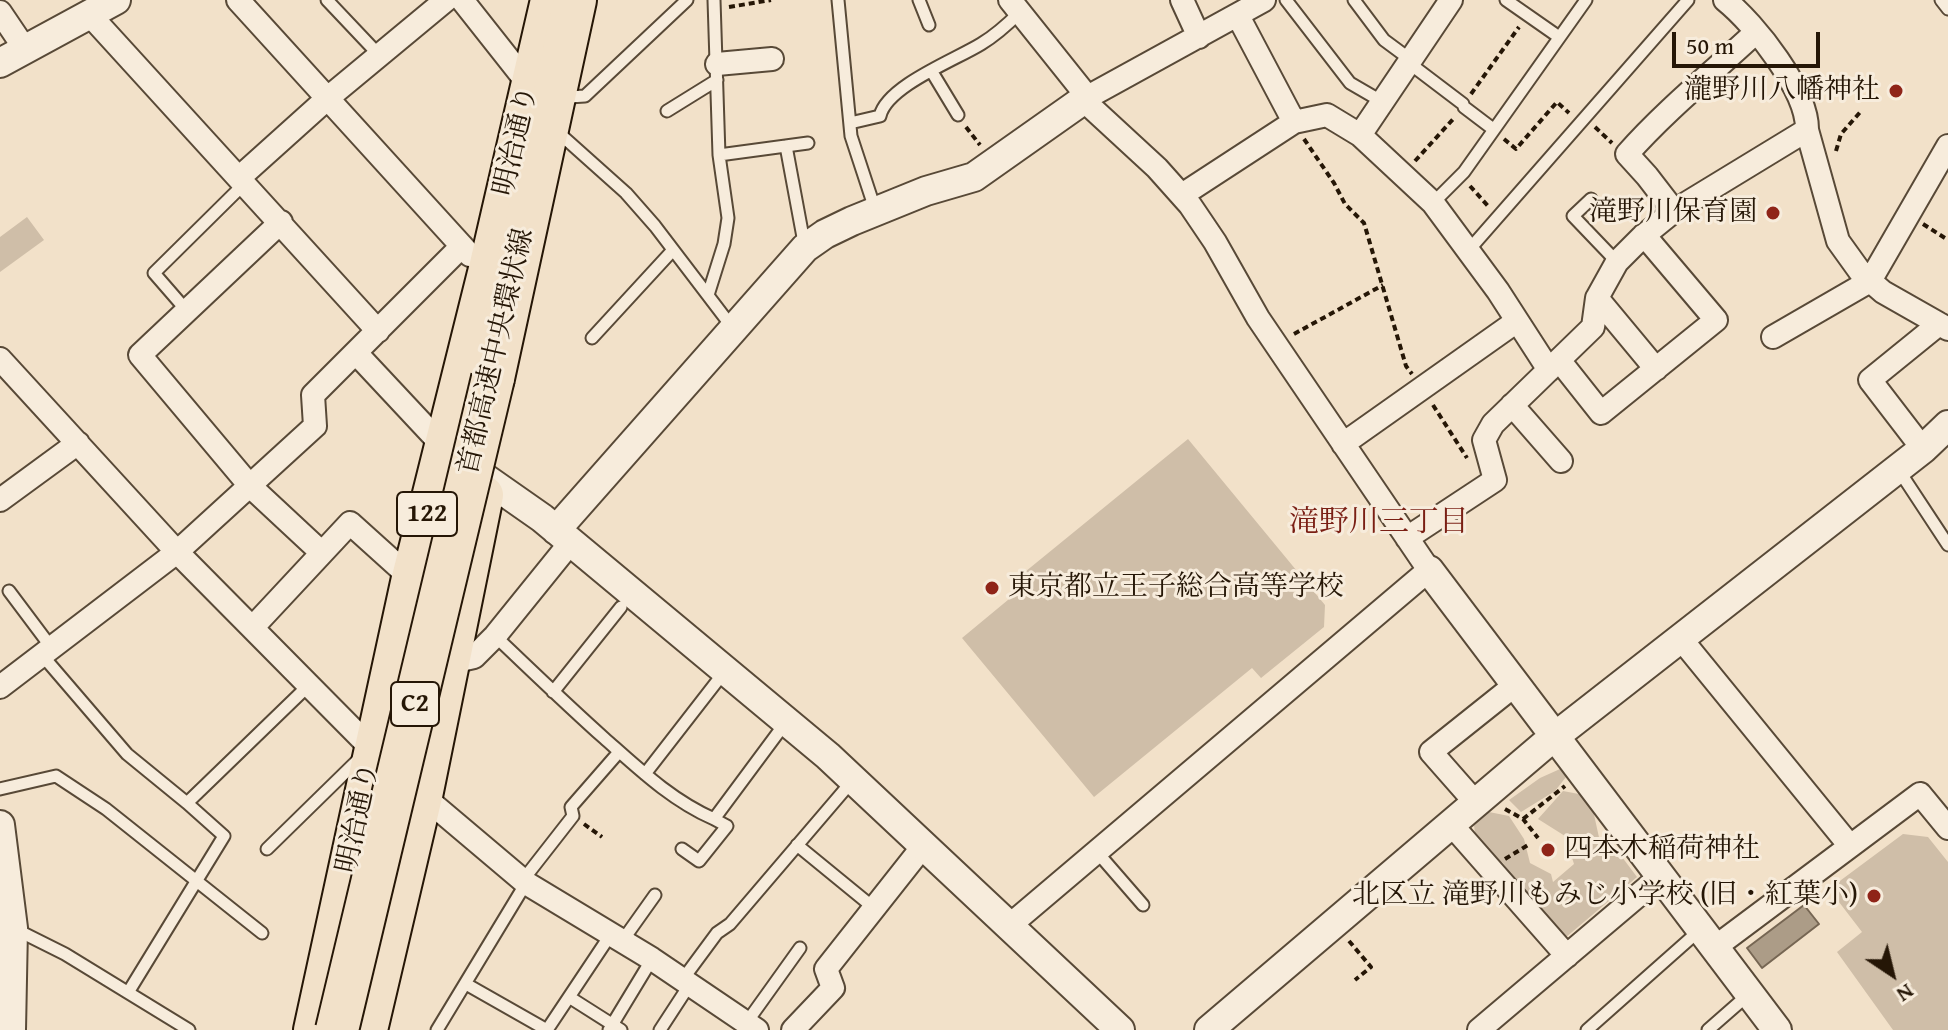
<!DOCTYPE html>
<meta charset="utf-8">
<style>
body{margin:0}
#map{position:relative;width:1948px;height:1030px;overflow:hidden;background:#f2e1c9;font-family:"Gentium Book Plus",serif}
canvas{display:block}
.north{position:absolute;left:1852px;top:934px;width:80px;height:80px;-webkit-text-stroke:6px #f7ecdc;paint-order:stroke;rotate:145deg;font-size:22px;font-weight:700;line-height:32px;text-align:center;color:#251606}
.north::after{content:'';display:block;margin:auto;width:28px;height:36px;background:#251606;clip-path:polygon(50% 0,100% 100%,50% 72%,0 100%)}
.scale{position:absolute;left:1672px;top:32px;width:148px;height:36px;box-sizing:border-box;border:4px solid #251606;border-top:0;padding-left:10px;font-size:24px;line-height:28px;white-space:nowrap;color:#251606;-webkit-text-stroke:6px #f7ecdc;paint-order:stroke}
</style>
<div id="map">
<canvas width="1948" height="1030"></canvas>
<div class="north">N</div>
<div class="scale">50 m</div>
</div>
<script>
const ctx = document.querySelector('canvas').getContext('2d');
ctx.lineJoin = 'round';
function fillPath(path, color) { ctx.fillStyle = color; ctx.fill(path, 'evenodd'); }
function trace(path, color, width, dash) { ctx.strokeStyle = color; ctx.lineWidth = width; ctx.lineCap = dash ? 'butt' : 'round'; ctx.setLineDash(dash || []); ctx.stroke(path); }
function label(font, color, halo, rows, align = 'center') {
  ctx.font = font + ' "Gentium Book Plus","Noto Serif JP",serif'; ctx.lineWidth = 6; ctx.setLineDash([]); ctx.textBaseline = 'middle'; ctx.strokeStyle = halo; ctx.fillStyle = color; for (const [text, x, y, turn = 0] of rows) {
    ctx.save(); ctx.translate(x, y); ctx.rotate((+turn || 0) * Math.PI / 180); ctx.textAlign = isNaN(turn) ? turn : align; if (halo) ctx.strokeText(text, 0, 0); ctx.fillText(text, 0, 0); ctx.restore();
  }
}
const green = new Path2D(`
 M27,217L44,240L0,272V237Z
 M1188,439L1325,605L1324,627L1261,678L1252,668L1094,797L962,638L1026,585L1020,576Z
 M1560,769L1566,777L1555,791L1521,812L1509,800L1540,778Z
 M1563,791L1584,795L1593,810L1600,842L1607,837L1637,877L1565,938L1529,903L1503,863L1476,842L1474,825L1489,812L1509,816L1524,839L1530,863L1551,874L1553,882L1574,864L1565,836L1538,819Z
 M1903,834L1928,837L1948,862V1030H1893L1837,952L1862,932L1829,889Z`);
const water = new Path2D(`
 M1804,905L1819,924L1762,968L1747,948Z`);
const path = new Path2D(`
 M729,7L771,0
 M1471,94L1519,27
 M966,127L980,145
 M1595,127L1612,143
 M1304,139L1334,183L1345,204L1364,223L1406,366L1412,374
 M1504,139L1516,149L1557,102L1569,113
 M1836,151L1841,134L1862,110
 M1415,161L1455,117
 M1470,186L1488,206
 M1923,224L1948,240
 M1294,334L1383,285
 M1433,405L1467,458
 M1505,809L1523,819L1538,838
 M1523,819L1565,786
 M584,824L602,837
 M1505,859L1528,845
 M1349,941L1371,967L1355,980`);
const service = new Path2D(`
 M327,0L379,55
 M838,0L851,136L876,212
 M919,0L929,25
 M1286,0L1350,83L1381,101
 M1354,0L1384,40L1411,60
 M1506,0L1559,37
 M1941,0L1948,9
 M1409,63L1463,104
 M932,72L958,115
 M569,97L585,96L687,0
 M1464,107L1493,129
 M667,111L717,80
 M850,123L880,116C887,86 955,60 981,44C996,35 1008,24 1020,12
 M560,134L626,193L655,226L732,327
 M786,146L805,248
 M719,155L808,143
 M1591,199L1573,216L1617,262
 M1433,203L1464,172L1586,0
 M1468,251L1688,0
 M708,295L724,244L728,218L719,155L714,0
 M187,311L154,273L245,183
 M592,338L673,250
 M1898,469L1948,545
 M9,591L51,647
 M495,636C531,670 567,705 604,738C639,769 671,800 714,819L786,722
 M42,655L127,754L187,803
 M553,692L621,607
 M645,774L725,671
 M0,789L56,776L106,809L262,933
 M797,845L874,908
 M267,849L361,757
 M682,849L699,861L727,826L714,819
 M1097,852L1143,905
 M523,880L573,816L571,807L619,752
 M13,928L65,954L189,1030
 M623,940L655,895
 M683,979L717,933L730,924L853,780
 M466,984L547,1030
 M129,991L224,836L187,803L309,685
 M569,997L621,1030
 M747,1022L800,948
 M437,1030L526,883
 M547,1030L611,934
 M609,1030L652,959
 M660,1030L690,984
 M1587,1030L1692,937L1701,932
 M1708,1030L1749,994`);
const minor = new Path2D(`
 M238,0L470,255
 M462,0L530,86
 M1182,0L1199,37
 M1725,0C1755,24 1808,91 1807,130L1838,241L1861,273L1883,292L1948,329
 M0,12L25,49
 M89,14L378,331
 M1238,16L1294,122
 M717,64L772,59
 M1086,98L1264,0
 M1360,135L1451,0
 M240,177L329,97L446,0
 M1182,195L1294,122L1327,115L1360,135L1433,203L1498,291L1549,370
 M1674,211L1647,176L1627,154C1666,110 1712,73 1755,33
 M281,222L140,355L250,486L322,553
 M1597,298L1656,369
 M1773,337L1870,281L1948,146
 M356,353L443,446
 M0,359L177,552L374,751
 M1559,360L1601,413L1716,320L1644,235
 M1512,405L1561,461
 M1343,444L1517,321
 M1923,449L1870,380L1939,324
 M0,500L78,443
 M1407,538L1495,480L1484,440L1493,424L1593,327L1597,298L1617,262L1642,237L1674,211L1807,130
 M253,627L350,523L411,578
 M1681,639L1850,846
 M452,662L474,657L495,636L571,542
 M0,687L177,552L315,426L313,395L462,246
 M423,796L526,883L652,959L757,1030
 M1475,802L1431,752L1515,685
 M1450,823L1567,956
 M1009,926L1429,570L1258,318L1215,242L1190,205L1157,168L1093,109L1082,90L1010,0
 M1714,948L1920,794L1948,828
 M793,1030L833,988L826,969L924,845
 M1479,1030L1661,876`);
const tertiary = new Path2D(`
 M0,63L116,0
 M472,469L542,518L828,756L1120,1030
 M556,530L805,248L825,234L852,221L926,191L974,177L1086,98
 M1429,570L1777,1030
 M0,825L13,928L11,1030
 M1209,1030L1544,745L1923,449L1948,425`);
const trunk = new Path2D(`
 M313,1030L411,578L487,273L550,0
 M368,1030L423,796L484,495`);
const motorway = new Path2D(`
 M493,378L575,0`);
const motorwayBridge = new Path2D(`
 M337,1030L493,378`);
const markers = [
 [1896,91,8,"#8f2418"],
 [1773,213,8,"#8f2418"],
 [992,588,8,"#8f2418"],
 [1548,850,8,"#8f2418"],
 [1874,896,8,"#8f2418"]
];
const shields = [
 [427,514,60],
 [415,704,48]
];
const shieldNames = [
 ["122",427,514],
 ["C2",415,704]
];
const poiNames = [
 ["瀧野川八幡神社",1880,91],
 ["滝野川保育園",1757,213],
 ["東京都立王子総合高等学校",1008,588,"left"],
 ["四本木稲荷神社",1564,850,"left"],
 ["北区立 滝野川もみじ小学校 (旧・紅葉小)",1858,896]
];
const streetNames = [
 ["明治通り",517,141,-77],
 ["首都高速中央環状線",497,352,-77],
 ["明治通り",359,818,-78]
];
const neighbourhoodNames = [
 ["滝野川三丁目",1379,523]
];
fillPath(green, '#cfbea8');
fillPath(water, '#ac9c87');
trace(water, '#766653', 2);
trace(service, '#584937', 15);
trace(minor, '#584937', 26);
trace(tertiary, '#584937', 32);
trace(trunk, '#251606', 42);
trace(motorway, '#251606', 46);
trace(path, '#251606', 4, [6, 4]);
trace(service, '#f7ecdc', 11);
trace(minor, '#f7ecdc', 22);
trace(tertiary, '#f7ecdc', 28);
trace(trunk, '#f2e1c9', 38);
trace(motorway, '#f2e1c9', 42);
trace(motorwayBridge, '#251606', 46, []);
trace(motorwayBridge, '#f2e1c9', 42);
for (const [x, y, r, color] of markers) { const dot = new Path2D(); dot.arc(x, y, r, 0, 2 * Math.PI); ctx.fillStyle = color; ctx.fill(dot); trace(dot, '#f7ecdc', 3); }
for (const [x, y, w] of shields) { const box = new Path2D(); box.roundRect(x - w / 2, y - 22, w, 44, 6); ctx.fillStyle = '#f7ecdc'; ctx.fill(box); trace(box, '#251606', 2); }
label('bold 26px', '#251606', null, shieldNames);
label('28px', '#251606', '#f7ecdc', poiNames, 'right');
label('28px', '#251606', '#f7ecdc', streetNames);
label('30px', '#7a1f14', '#f7ecdc', neighbourhoodNames);
</script>
